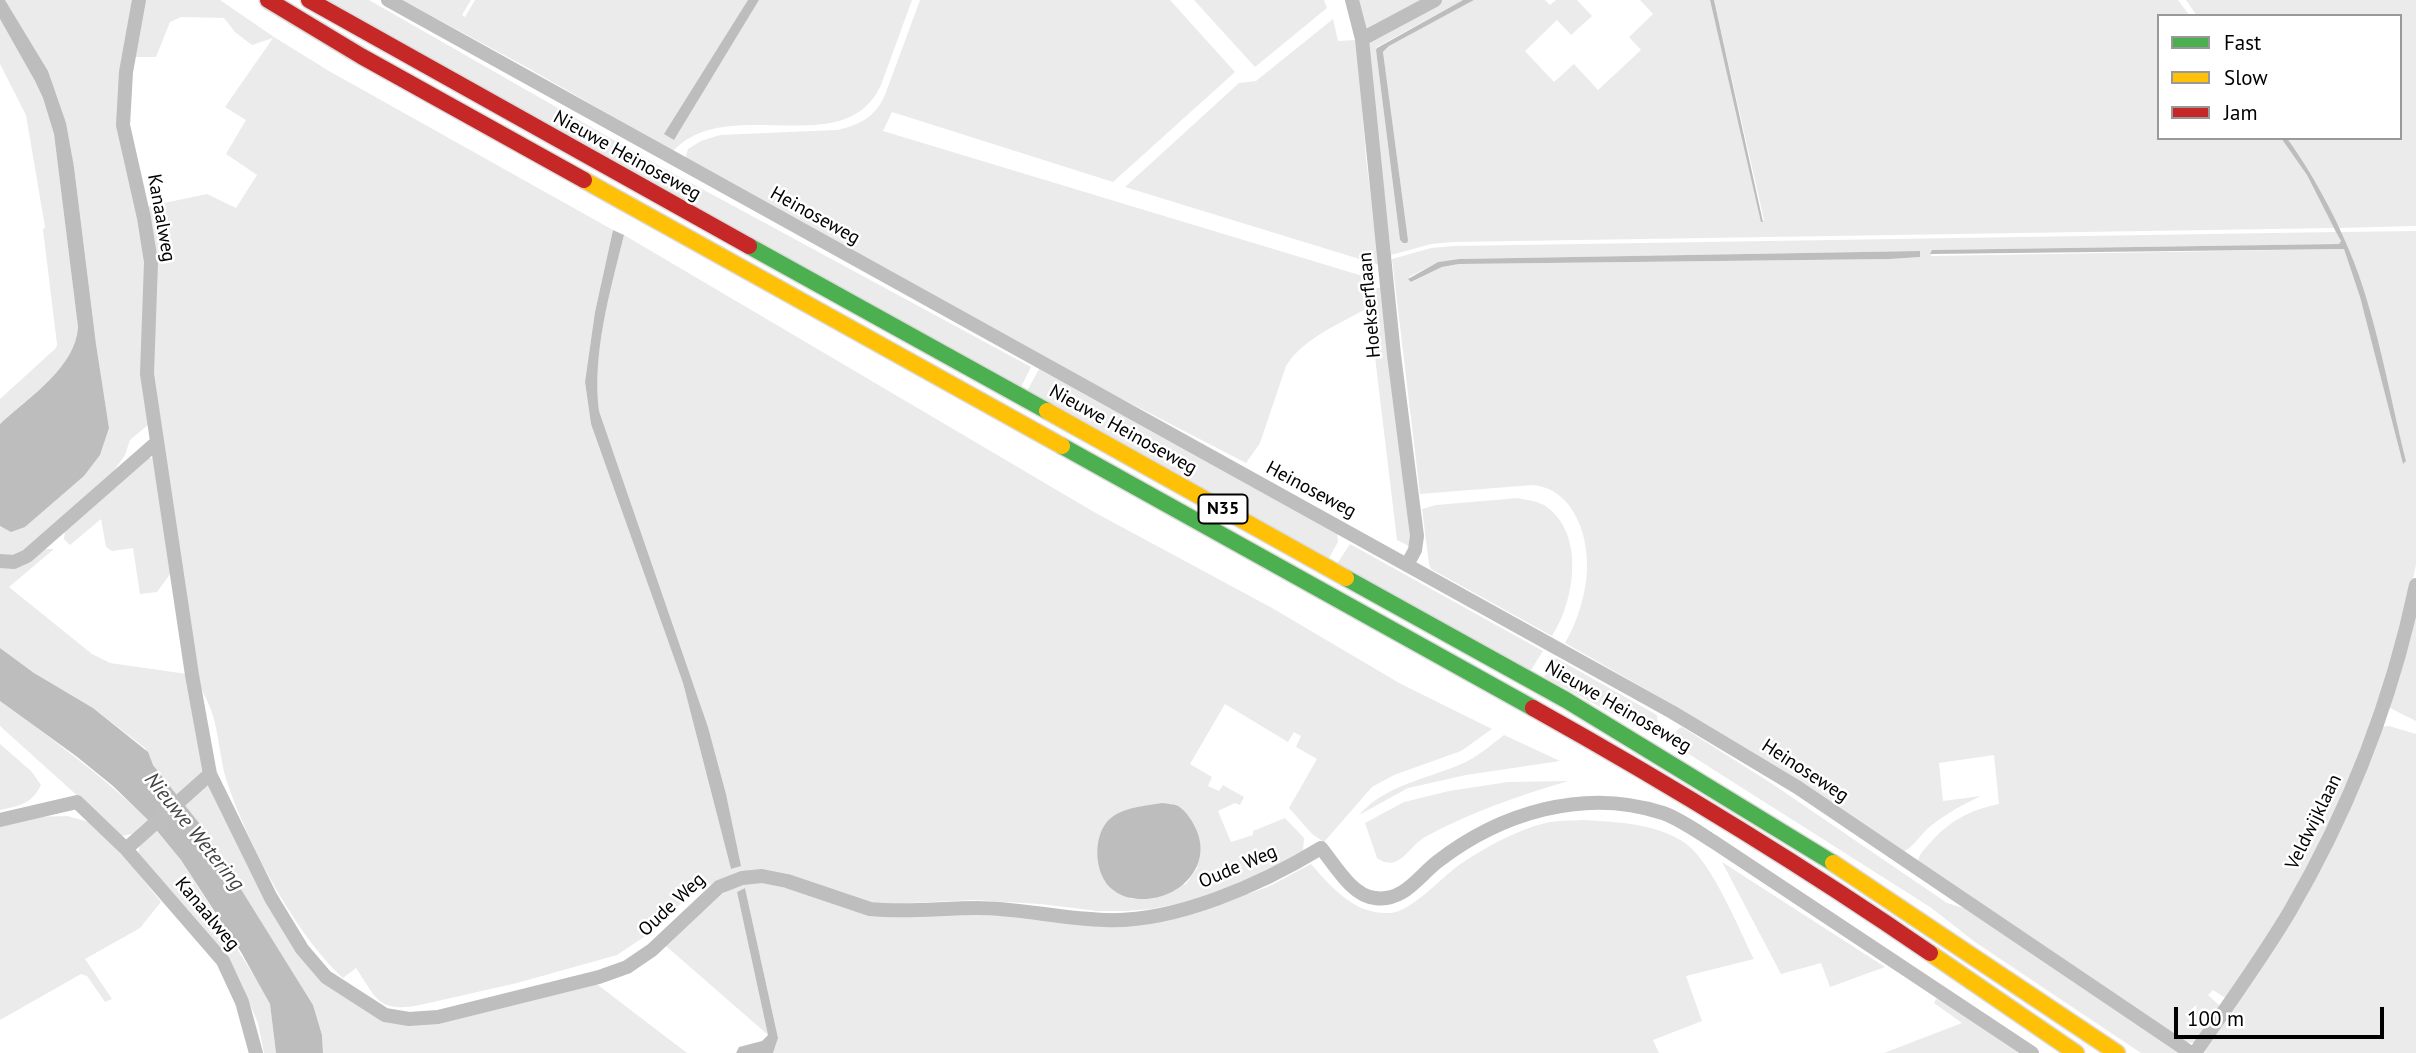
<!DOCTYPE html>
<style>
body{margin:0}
#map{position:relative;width:2416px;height:1053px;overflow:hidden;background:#fff;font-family:"PT Sans",sans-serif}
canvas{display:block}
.legend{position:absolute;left:2157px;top:14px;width:245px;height:126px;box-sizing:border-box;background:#fff;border:2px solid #999;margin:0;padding:9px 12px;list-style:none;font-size:21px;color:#000}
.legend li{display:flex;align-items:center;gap:14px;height:35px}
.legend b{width:35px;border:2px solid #999}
.scale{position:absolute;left:2174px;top:1007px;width:210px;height:32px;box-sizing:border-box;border:4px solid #000;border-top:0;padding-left:9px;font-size:21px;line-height:24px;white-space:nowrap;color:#000;-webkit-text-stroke:5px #fff;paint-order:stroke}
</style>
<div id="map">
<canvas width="2416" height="1053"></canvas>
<ul class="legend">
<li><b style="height:9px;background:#4caf50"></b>Fast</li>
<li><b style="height:9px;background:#ffc107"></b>Slow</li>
<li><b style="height:9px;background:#c62828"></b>Jam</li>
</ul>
<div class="scale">100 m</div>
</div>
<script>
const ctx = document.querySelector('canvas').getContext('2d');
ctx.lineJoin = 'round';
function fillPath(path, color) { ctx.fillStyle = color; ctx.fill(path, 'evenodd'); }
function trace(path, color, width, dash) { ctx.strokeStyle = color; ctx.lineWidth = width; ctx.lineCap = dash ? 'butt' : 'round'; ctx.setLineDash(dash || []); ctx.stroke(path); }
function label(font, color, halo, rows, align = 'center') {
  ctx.font = font + ' "PT Sans",sans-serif'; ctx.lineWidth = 5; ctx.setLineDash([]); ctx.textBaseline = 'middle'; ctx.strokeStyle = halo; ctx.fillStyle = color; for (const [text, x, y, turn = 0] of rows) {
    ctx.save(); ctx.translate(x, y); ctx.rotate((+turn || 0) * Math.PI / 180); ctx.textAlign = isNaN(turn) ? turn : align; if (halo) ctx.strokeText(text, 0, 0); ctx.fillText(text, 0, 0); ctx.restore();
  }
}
const green = new Path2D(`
 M5,0H134L122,68L143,236L149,424L130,440L125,455L106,482L19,555L0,556V526L4,528L25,527L84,476L100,455L109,428L96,344L74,167L48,71Z
 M144,0H220L274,37L329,71L613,230L595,312L585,382L591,424L683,683L731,869L740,866L726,794L708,727L599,411C592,353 610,292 624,235L1094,512L1272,608L1401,684L1492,729L1461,751L1394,775L1372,787L1324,842L1312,834L1289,808L1317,759L1296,747L1301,736L1294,732L1288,742L1225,704L1190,764L1212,777L1208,786L1219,791L1223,785L1244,797L1240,805L1235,803L1218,811L1231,842L1253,835V831L1285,818L1304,838L1303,851L1294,860L1197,900L1152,909L1126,911H1098L1040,904L974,900L890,904L870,902L795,877L716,885L702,884L644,937L617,955L517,983L420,1005C378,1013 377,999 356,968L343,978C294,933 247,842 226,779C220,758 219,736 213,716C209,702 201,689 195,676L153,412L145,207L207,194L236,208L257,175L226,154L246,120L225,107L273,38L252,45L235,32L224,18L181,17L170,22L156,57H135ZM1198,867L1186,884L1132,899L1115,892L1108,886Z
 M324,0H369L654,163L1031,367L1020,389Z
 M402,0H471L462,15L465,17L475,0H748L674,140L759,0H912L881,85C845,164 728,92 673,151L528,68Z
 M920,0H1170L1235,72L1113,182L892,112L883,131L1366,277L1368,288H1383L1411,547L1397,540L1369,307C1342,323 1303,338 1286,366L1260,443L1246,463L1072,373L685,159L688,149L701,141L720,135L837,130C860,125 875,117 885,95Z
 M1194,0H1324L1327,8L1255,67Z
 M1359,0H1425L1366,30Z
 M1443,0H1463L1377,47L1376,50L1400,240L1403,243L1408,239L1383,53L1389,46L1474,0H1545L1550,5L1556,0H1577L1592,16L1571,35L1557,20L1525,51L1554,82L1574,64L1598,90L1641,50L1629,37L1653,14L1640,0H1710L1762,222L1764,220L1714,0H2178L2190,16H2159V138H2281L2307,175L2334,228L1453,242L1431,244L1391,255L1368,44L1378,35Z
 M2186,0H2416V226L2338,228L2311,175L2287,138H2400V16H2197Z
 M0,19L35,81L43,98L54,134L78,327C76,367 28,398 0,424V399L56,348L57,344L43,230L45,227L26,115L0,64Z
 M1333,19L1338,41L1357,40L1366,158L1379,265L1125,187L1239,83L1256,81Z
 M2416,231V564L2409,601L2364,748L2308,871L2227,999L2213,990L2208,995L2219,1005L2220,1008L2194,1043L2185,1042L1918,862C1919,854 1924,850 1929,844C1949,821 1970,810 1999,804L1994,755L1939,763L1943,801L1981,796C1964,804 1947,813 1932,825C1921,833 1915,846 1903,852L1689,714L1565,643C1577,623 1586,594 1587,570C1589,535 1573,489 1533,485L1420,494L1392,259L1431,248L1454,246L2336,232L2341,241L2339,244L1932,250L1931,256L2344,249L2360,297L2403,464L2406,461C2387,386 2374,300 2340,232ZM1920,251V257L1890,259L1459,264L1442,267L1412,282H1410L1409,277L1438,262L1459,259Z
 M1039,369L1337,531L1338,542L1329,558L1026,393Z
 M149,458H153L173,570L157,592L140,594L133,548L112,551L106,547L101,519L70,545L64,539L65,531Z
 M1518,498C1526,500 1537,501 1544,505C1586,532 1575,601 1552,636L1431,569L1429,564L1422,509L1436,505Z
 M1350,544L1543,651L1531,670L1337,564Z
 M44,549H54L9,587L92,654L110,663L187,674L203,767L202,774L177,796L153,765L145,748L93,708L34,673L0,648V567Z
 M2416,605V721L2388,707Z
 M1556,658L1657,715L1658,724L1655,732L1651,734L1544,677Z
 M0,701C52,739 102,775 148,820L132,834L122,836L0,726Z
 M2389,726L2416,734V1053H2205L2204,1049L2268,954L2381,727Z
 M1682,727L1771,783L1947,903L1967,909L2182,1053H2141L1975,942L1930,907L1673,744C1673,736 1675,730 1682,727Z
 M1504,735L1560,761L1466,775L1408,788L1359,815C1386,785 1423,780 1459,765C1476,758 1490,746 1504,735Z
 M0,744L31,771L41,785C32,804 19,806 0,810Z
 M1568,781C1518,796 1471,812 1425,837C1409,846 1399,874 1377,858L1365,823L1404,802L1449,791L1508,782Z
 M207,786L212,787L305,959L387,1019L594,982L687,1053H323L322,1035L313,1005L203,828L184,804Z
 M67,816L89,822L127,860L161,902L140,928L85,959L112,999L105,1002L87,976L81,974L0,1020V825L33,817Z
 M1583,820C1616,822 1653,823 1682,841C1710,857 1739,929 1754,959L1686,976L1702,1021L1653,1040L1659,1053H773L778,1038L745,888L737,892L768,1035L666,946L722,894L738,883L762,882L792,888L868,913L1039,916L1204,910L1270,886L1311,864C1332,888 1355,915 1390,913C1411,912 1442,877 1459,865C1485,848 1515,830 1546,823C1557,820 1571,821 1583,820Z
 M155,829L181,860L258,982L270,1004L276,1053H264L258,1023L236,972L138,855L140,844Z
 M1722,862L1885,967L1830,987L1821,963L1781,974Z
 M1936,999L1942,1000L2020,1053H1884L1962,1023L1934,1003Z`);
const water = new Path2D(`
 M0,0H5L48,71L66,123L74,167L96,344L109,428L100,455L84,476L25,527L11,532L0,526V424C28,398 76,367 78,327L54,134L43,98L35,81L0,19Z
 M748,0H759L674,140L664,134Z
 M1463,0H1474L1389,46L1383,52L1408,240L1407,243H1403L1400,240L1376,50L1377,48Z
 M1710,0H1714L1763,222H1761Z
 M2281,138H2287C2311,172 2333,211 2349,250C2376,313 2389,393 2406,461L2403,464L2360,297L2344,249L1930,254L1932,250L2339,244L2341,241L2336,232L2307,175Z
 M613,230L624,235C610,292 592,353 599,411L708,727L726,794L741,866L731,869L683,683L591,424L585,382L595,312Z
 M1920,251V257L1890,259L1459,264L1442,267L1411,282L1408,279L1438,262L1459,259Z
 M0,648L34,673L93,708L148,752L153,765L203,828L313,1005L322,1035L323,1053H276L270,1004L241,952L181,860L148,820L113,786L76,756L0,701Z
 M1162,803C1167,804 1174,804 1178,806C1186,811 1191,819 1195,827C1214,864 1181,899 1143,899C1132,899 1122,897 1113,890C1093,875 1092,833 1111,818C1124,807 1146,806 1162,803Z
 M745,888L778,1038L773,1053H736L739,1047L762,1041L768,1035L737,892Z`);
const street = new Path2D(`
 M139,0L126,72L123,125L144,218L151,262L147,374L192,675L210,774L271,898L302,949L326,977L385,1015L409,1019L438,1017L599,977L627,967L652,950L719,887L742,878L762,876L787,881L870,909C906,913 941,908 977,908C1020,908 1062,919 1105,920C1175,923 1262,884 1321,848C1335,865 1352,896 1375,898C1403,902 1417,878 1437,862C1500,813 1584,787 1663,813C1680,819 1698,832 1714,842L2032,1053
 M388,0L1672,712L1797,787L2191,1053
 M1352,0L1362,39L1394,355L1417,536L1415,550L1407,565
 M1362,39L1435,0
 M0,561L14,562L27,556L156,443
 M0,820L77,802L126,849L223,961L242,1002L256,1053
 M126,849L210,774
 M2195,1053C2227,1006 2261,960 2290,911C2349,810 2392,700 2416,585`);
const fast = new Path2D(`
 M749,246L1047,411
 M1062,446L1533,708
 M1346,578L1566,700L1833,863`);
const slow = new Path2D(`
 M584,180L1062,446
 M1047,411L1346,578
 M1833,863L2117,1053
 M1930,953L2076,1053`);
const jam = new Path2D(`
 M268,0L361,56L584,180
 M309,0L749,246
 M1533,708C1669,784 1802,865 1930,953`);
const shields = [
 [1223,509,49]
];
const shieldNames = [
 ["N35",1223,509]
];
const streetNames = [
 ["Nieuwe Heinoseweg",627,156,29],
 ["Heinoseweg",815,216,29],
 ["Kanaalweg",161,218,80],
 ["Hoekserflaan",1370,305,-95],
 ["Nieuwe Heinoseweg",1123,430,29],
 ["Heinoseweg",1311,490,28],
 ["Nieuwe Heinoseweg",1618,707,30],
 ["Heinoseweg",1805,771,33],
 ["Veldwijklaan",2314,822,-64],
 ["Oude Weg",1238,867,-23],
 ["Oude Weg",672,905,-43],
 ["Kanaalweg",207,914,50]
];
const waterNames = [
 ["Nieuwe Wetering",194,832,51]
];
fillPath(green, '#ebebeb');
fillPath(water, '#bdbdbd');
trace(fast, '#dbdbdb', 19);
trace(slow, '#dbdbdb', 19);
trace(jam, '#dbdbdb', 19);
trace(street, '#bebebe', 14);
trace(fast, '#4caf50', 16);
trace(slow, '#ffc107', 16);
trace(jam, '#c62828', 16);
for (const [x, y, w] of shields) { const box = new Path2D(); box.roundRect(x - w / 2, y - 14.5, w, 29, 5); ctx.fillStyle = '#fff'; ctx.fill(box); trace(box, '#000', 2); }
label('bold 18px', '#000', null, shieldNames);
label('19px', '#000', '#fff', streetNames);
label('italic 21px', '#424242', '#fff', waterNames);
</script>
